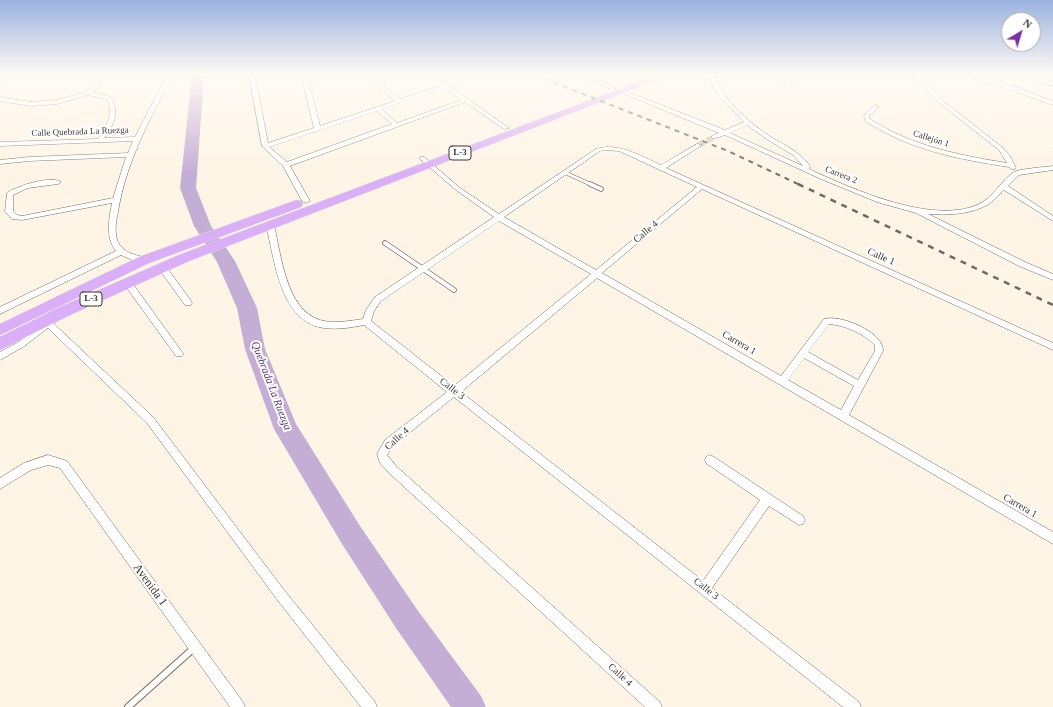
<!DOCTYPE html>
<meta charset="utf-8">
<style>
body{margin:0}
#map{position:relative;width:1053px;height:707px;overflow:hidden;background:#fef5e6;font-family:"Times New Roman",serif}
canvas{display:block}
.north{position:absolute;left:1001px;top:12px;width:40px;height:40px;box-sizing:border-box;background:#fff;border:1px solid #b0afad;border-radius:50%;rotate:38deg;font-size:11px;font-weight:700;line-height:16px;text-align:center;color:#3a3631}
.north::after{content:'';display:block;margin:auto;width:14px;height:18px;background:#7a31a3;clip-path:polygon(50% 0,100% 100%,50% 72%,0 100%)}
</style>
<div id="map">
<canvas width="1053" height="707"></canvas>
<div class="north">N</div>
</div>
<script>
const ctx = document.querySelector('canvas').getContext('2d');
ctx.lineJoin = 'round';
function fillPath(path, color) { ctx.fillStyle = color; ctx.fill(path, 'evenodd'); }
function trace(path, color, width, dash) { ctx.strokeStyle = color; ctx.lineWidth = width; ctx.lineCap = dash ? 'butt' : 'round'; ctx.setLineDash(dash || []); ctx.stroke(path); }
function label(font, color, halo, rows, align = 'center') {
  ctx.font = font + ' "Times New Roman",serif'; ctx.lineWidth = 4; ctx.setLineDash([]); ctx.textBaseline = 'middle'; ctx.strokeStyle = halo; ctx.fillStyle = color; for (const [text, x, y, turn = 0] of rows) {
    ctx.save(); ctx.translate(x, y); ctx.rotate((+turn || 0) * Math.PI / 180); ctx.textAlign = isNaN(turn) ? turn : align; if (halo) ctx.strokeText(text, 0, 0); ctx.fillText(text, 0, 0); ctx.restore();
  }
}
const river = new Path2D(`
 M192,75H204L196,188L211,226L235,261L257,308L265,349L296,424L360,526L416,608L481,696L486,707H451L396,628L342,544L274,429L245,349L237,308L217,262L194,226L180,188Z`);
const minorTunnel = new Path2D(`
 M699,145L714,137`);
const serviceFar2 = new Path2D(`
 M566,173L592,185`);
const serviceFar1 = new Path2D(`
 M590,184L601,189
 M385,243L454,290`);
const service = new Path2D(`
 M128,707L194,648`);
const minor = new Path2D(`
 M6,75H13L0,83V79Z
 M95,75H101L98,87L92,92L111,97C120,112 114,125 104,138L135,137L167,75H173C150,119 126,162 118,212C116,221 114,233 118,242C123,253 136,255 147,258L148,260L144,263L132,260L121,255L0,314V307L116,251C105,237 109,219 112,203L22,220L12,219L5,212L7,193C16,186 52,175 61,182L58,184L28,188L13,195V211L17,215L22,216L113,198L126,157L29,161L0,164V160L29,157L128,153L133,141L0,146V142L98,139C107,126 114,114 107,99L88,95L57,104L31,106L0,101V97L31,102L57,100L86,92L92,86Z
 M249,75H255L268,143L314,128L301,75H307L320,126L395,101L363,75H369L400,99L441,86L426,75H433L445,84L457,75H463L449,86L509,128L504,129L465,102L290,166L310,201L306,203L302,201L283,166L262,146ZM445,88L461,100L397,123L382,109ZM377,111L392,124L287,162L269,147Z
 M581,75H588L616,88L611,89Z
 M707,75H713C725,101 747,122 771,137C786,146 800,152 810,166L809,169C852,189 938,228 983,202C995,194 1002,180 1014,172C1019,169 1045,167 1053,166V170L1019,175L1008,186L1053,216V221L1004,190C999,194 993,202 987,205C969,215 948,215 928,214L1025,262L1053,274V280L1019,266L916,213L877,202L821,179L725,135L716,138H712V136L719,133L620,92L625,91L725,130L744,122L718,95ZM747,125L768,140L793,155L803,166L730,133Z
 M788,75H794L790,87L787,89L784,87Z
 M909,75H916L924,80L942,100L1003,148L1010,156L1016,168L1015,169H1011L1009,167C957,159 910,150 865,121L864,115L874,106H878V108L869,116L870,119C912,146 958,155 1007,163L999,150L938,102L920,82Z
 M959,75C991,74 1024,91 1053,101V105L991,83Z
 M1022,75H1030L1053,82V86Z
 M697,144L702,145L666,168L1053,343V350L702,189L602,273L781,376L824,319C840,314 884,332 883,351L849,415L1053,532V544L597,278L461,392L703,581L760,500L706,463L705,460L706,457L710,455L714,457L803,516L805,520L803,524L799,525L769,506L712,588L859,702L861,707H843L454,397L393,446L387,455L397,467L660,702L662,707H645L389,473L380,463L377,454L385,440L447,392L364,325C349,328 331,331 315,326C279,313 274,257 266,225L270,223L274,225C281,254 286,310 320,320C333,324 349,321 363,319L366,310L375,297L494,217L456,190L420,159V157H424L460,188L499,214L596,149C619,142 640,156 661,165ZM605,150L619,151L697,187L596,270L504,217L600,151ZM499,221L591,274L454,386L371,321L374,311L381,301ZM829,324C845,325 864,334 875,345V351L858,380L808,352ZM804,358L854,386L841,410L788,380Z
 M162,264L165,265L191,301L192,303L191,305H185L159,269L158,267Z
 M127,279L130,280L182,352L184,354L182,356H176L124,284L123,282Z
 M52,318L56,321L54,324L153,417L284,590L375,702L377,707H361L276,598L147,423L48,328L23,347L0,360V352L17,343Z
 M48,455L67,461L243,702L245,707H230L60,468L48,465L31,470L0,489V478L24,463Z`);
const primary = new Path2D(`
 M657,75H670L189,261L70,315L0,350V337L60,307L179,255Z
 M297,200L301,201L303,204L301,207L149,263L0,335V324L139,257Z`);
const railFar1 = new Path2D(`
 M535,75L728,151L800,185`);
const rail = new Path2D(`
 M798,184L1053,305`);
const farStreetnames = [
 ["Calle Quebrada La Ruezga",80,132,-2],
 ["Callejón 1",931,139,18],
 ["Carrera 2",841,175,21]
];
const shields = [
 [460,153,22],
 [91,299,22]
];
const shieldNames = [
 ["L-3",460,153],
 ["L-3",91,299]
];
const streetNames = [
 ["Calle 4",646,232,-40],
 ["Calle 1",881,257,24],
 ["Carrera 1",739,343,30],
 ["Calle 3",452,389,38],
 ["Calle 4",397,439,-42],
 ["Carrera 1",1020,506,30],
 ["Calle 3",706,589,38],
 ["Calle 4",620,675,42]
];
const waterNames = [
 ["Quebrada La Ruezga",271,386,69]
];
const nearStreetnames = [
 ["Avenida 1",150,585,54]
];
fillPath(river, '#c5aed5');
trace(minorTunnel, '#d7cfc2', 6, [6, 3]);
trace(serviceFar2, '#746c5f', 4);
trace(serviceFar1, '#746c5f', 5.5);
trace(service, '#746c5f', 8);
trace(minor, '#746c5f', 1);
trace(primary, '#dcdbda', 1);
trace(serviceFar2, '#fff', 3);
trace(serviceFar1, '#fff', 4);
trace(service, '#fff', 6);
fillPath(minor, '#fff');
fillPath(primary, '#dbaff7');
trace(railFar1, '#6e6961', 2, [5, 5]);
trace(rail, '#6e6961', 2.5, [6, 6]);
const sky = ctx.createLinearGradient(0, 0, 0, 174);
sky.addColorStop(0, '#9ab2e0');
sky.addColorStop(0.43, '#fffaf4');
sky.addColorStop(1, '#fffaf400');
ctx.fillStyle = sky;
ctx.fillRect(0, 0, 1053, 174);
label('9px', '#3a3631', '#fff', farStreetnames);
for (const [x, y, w] of shields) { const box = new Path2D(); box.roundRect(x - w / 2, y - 7, w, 14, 3); ctx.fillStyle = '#fff'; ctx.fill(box); trace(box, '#3a3631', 1); }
label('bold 9px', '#3a3631', null, shieldNames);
label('10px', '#3a3631', '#fff', streetNames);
label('italic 11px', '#533467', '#fff', waterNames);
label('12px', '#3a3631', '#fff', nearStreetnames);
</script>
